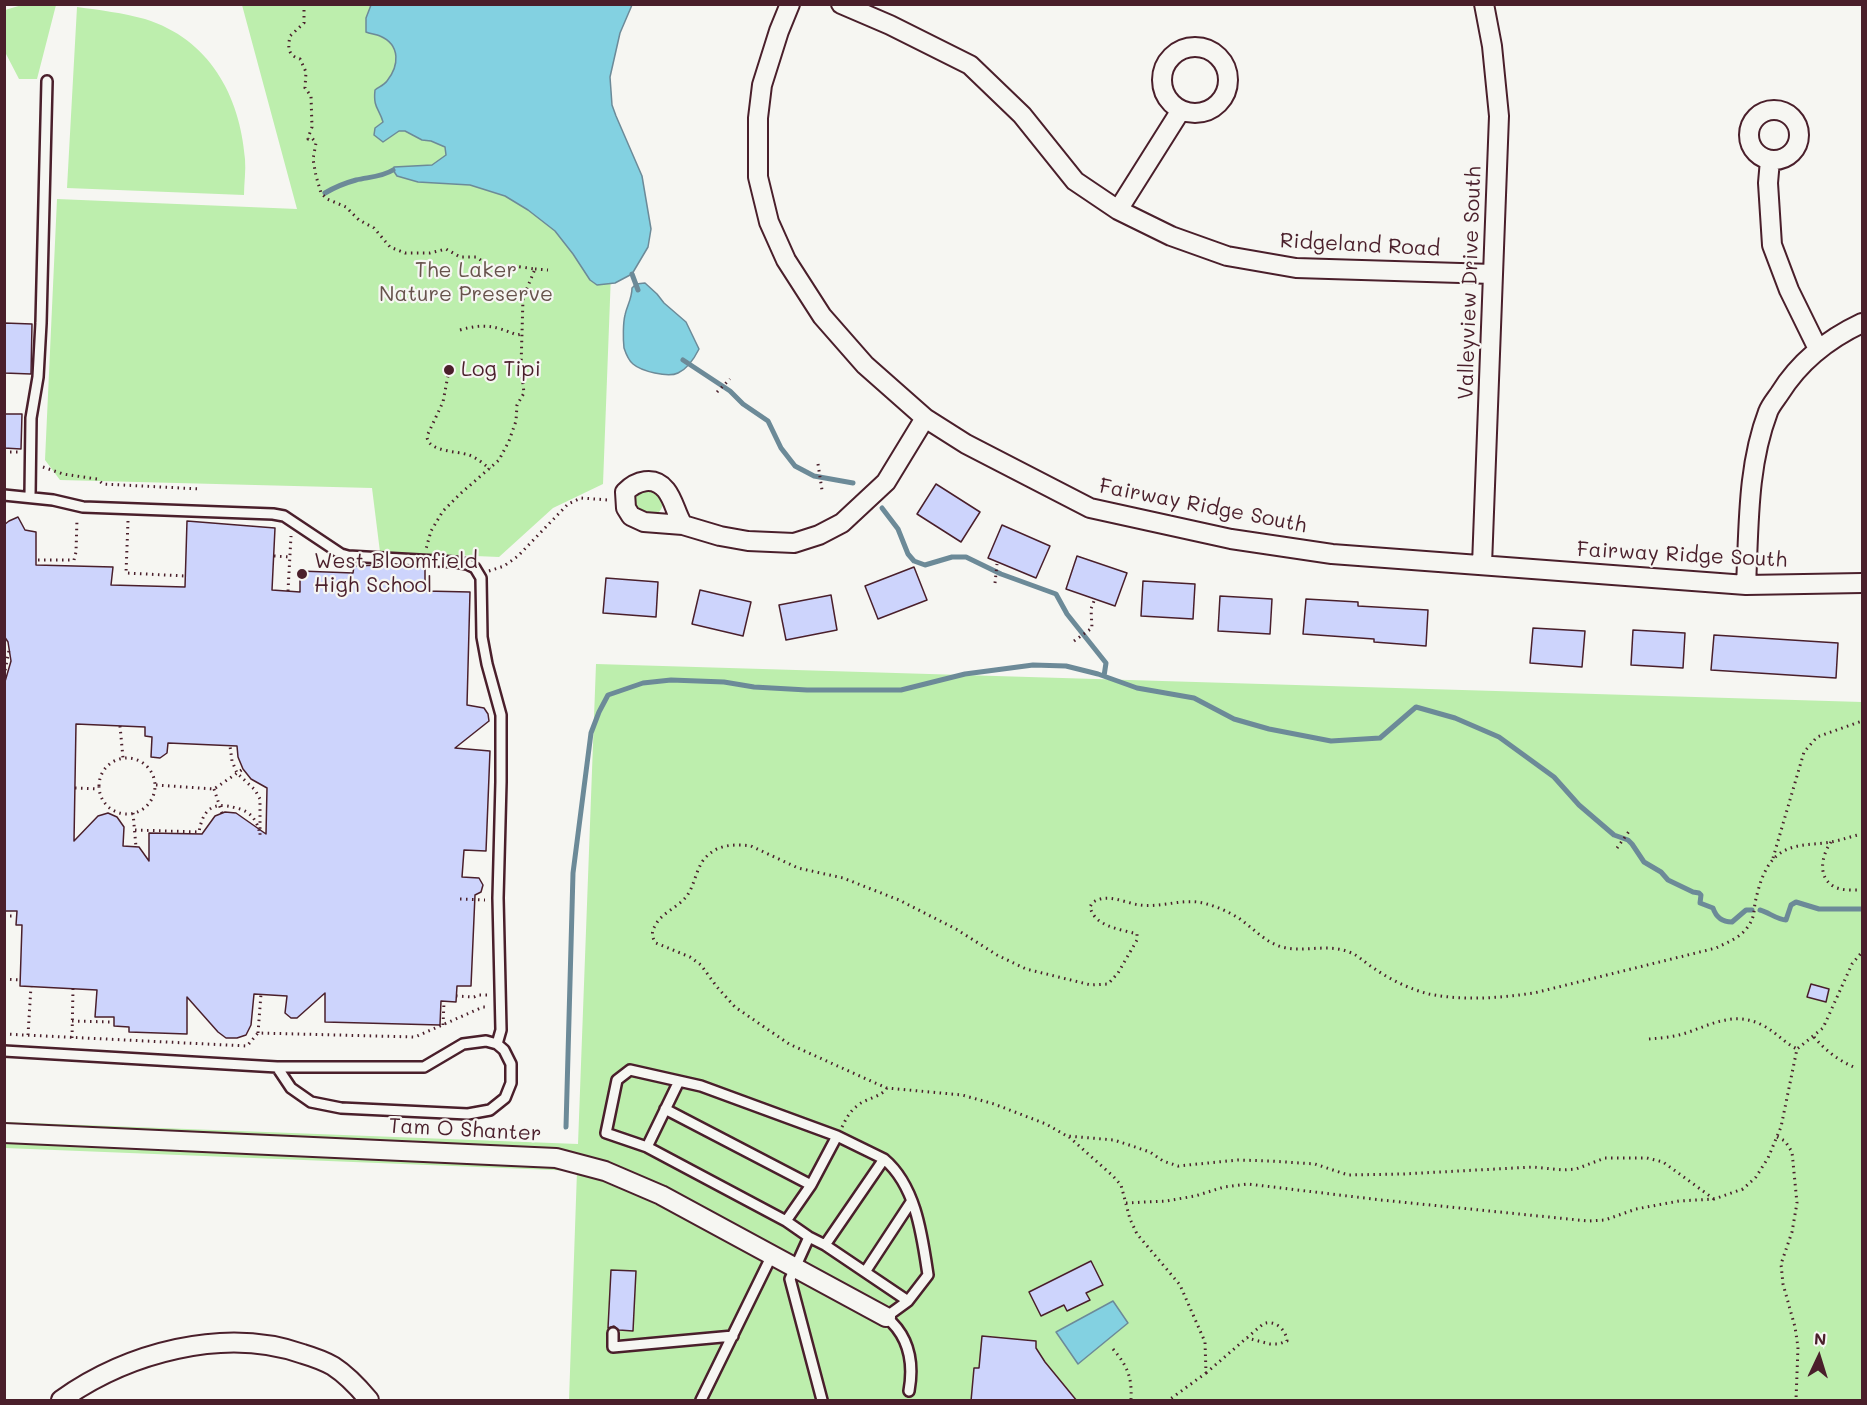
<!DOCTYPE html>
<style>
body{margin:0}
#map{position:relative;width:1867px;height:1405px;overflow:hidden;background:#f6f6f2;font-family:Mali,sans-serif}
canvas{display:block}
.frame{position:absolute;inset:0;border:6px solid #4a1f2b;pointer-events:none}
.north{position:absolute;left:1789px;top:1327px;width:60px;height:60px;-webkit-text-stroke:4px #f6f6f2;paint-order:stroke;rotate:4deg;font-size:16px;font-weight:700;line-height:24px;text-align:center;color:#4a1f2b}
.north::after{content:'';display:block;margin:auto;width:21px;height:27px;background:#4a1f2b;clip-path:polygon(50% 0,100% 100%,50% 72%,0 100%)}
</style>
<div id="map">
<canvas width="1867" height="1405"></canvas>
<div class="frame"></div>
<div class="north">N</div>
</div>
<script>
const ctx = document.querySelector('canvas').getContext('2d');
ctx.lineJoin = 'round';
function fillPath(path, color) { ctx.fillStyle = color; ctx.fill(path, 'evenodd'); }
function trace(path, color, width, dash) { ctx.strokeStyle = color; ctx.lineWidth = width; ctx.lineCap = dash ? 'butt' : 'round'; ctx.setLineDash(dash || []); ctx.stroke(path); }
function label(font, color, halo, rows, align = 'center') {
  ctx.font = font + ' Mali,sans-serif'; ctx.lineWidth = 4.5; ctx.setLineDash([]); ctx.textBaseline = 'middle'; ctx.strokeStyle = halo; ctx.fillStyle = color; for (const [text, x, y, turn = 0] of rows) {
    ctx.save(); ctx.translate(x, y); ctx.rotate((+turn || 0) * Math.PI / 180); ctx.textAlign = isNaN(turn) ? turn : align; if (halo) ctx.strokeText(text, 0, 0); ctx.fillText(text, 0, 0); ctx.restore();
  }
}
const green = new Path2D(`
 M22,5H56L37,79H19L5,52V10Z
 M242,5H465L616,142L603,484L553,508L499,557L380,552L372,488L60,480L45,460L57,199L297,209Z
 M77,7C100,10 123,13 145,19C209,39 240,95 245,159C246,171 244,183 244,195L67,188Z
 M635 502a14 14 0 1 1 28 0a14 14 0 1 1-28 0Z
 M596,664L1862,702V1400H569L577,1171L5,1148V1122L578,1144Z`);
const water = new Path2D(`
 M371,5H632L620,33L610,77L612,105L616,116L642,176L651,229L648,247L632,274L615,283L597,285L590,280L573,254L555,231L528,210L505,196L470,185L418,182L397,176L393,170L394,167L432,165L446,155L445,147L431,141L422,140L405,131H399L383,142L374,135L375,128L383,122C379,108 373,108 375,90C379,87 384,85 387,81C399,66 401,45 380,36C376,34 370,34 366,32V18Z
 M645,283L657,294L664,303L686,322L699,349C695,357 687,369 678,373C668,378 641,371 633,364C628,360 626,354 624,348C623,339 623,323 625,315C627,305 632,299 632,288L636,284Z
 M1113,1301L1128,1323L1078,1364L1056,1332Z`);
const stream = new Path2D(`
 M325,193C335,187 345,183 356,180C369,177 382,177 393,170
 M632,274L638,290
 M683,360L730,391L743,404L768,421L781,448L795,466L814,476L853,483
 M882,508L898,529L908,554L914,561L925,565L952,557H966L1001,574L1056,594L1067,614L1106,663L1104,676
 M1760,910C1768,912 1778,920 1786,920L1791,905L1796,902L1819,909H1862
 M566,1127L573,873L591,733L599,712L608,695L643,683L671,680L724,682L754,687L807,690H901L965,674L1033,665L1066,666L1098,674L1137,688L1194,698L1234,719L1269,729L1331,741L1380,738L1416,707L1455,718L1499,737L1554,777L1579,805L1614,835L1628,840L1632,844L1644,862L1661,872L1668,880L1693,892L1699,893L1701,895L1700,903L1713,908C1716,917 1722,922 1732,922L1746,910H1752`);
const building = new Path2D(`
 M4,323L32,324L31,374L4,373Z
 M4,414H22L21,449L4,448Z
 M936,484L980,512L961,542L917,514Z
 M18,517L25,530L36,532V565L113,567L111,585L185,587L187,521L275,528L272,590L300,592V571L353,573L354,566L380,565L425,567V591L470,592L467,705L484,708L488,714L489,721L455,748L490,751L486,851L464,850L462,877L479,878L483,885L481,892L475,895L471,986H457L456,1002L441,1001L440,1025L325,1022V993L297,1018H291L285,1013L287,996L254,994L251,1025L246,1035L237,1038H226L218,1032L187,997V1034L129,1032V1027L114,1026V1017H95L97,990L20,986L22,925H16L17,911H5L4,899V685L11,661L8,642L4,636V525L9,521ZM76,724L145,727V736L152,737L151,757L160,758L167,753L168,743L237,746L238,757L243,769L251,779L267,788L266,834L236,813L225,812L215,816L202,834L149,833V861L139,847L123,846L124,827L117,817L108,813L98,816L74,841Z
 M1002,525L1050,546L1036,578L988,558Z
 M1077,556L1127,573L1115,606L1066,589Z
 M914,567L927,600L878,619L865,586Z
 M606,578L658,582L656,617L603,613Z
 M1143,581L1195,584L1193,619L1141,616Z
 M700,590L751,602L743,636L692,624Z
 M831,595L837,630L786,640L779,605Z
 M1220,596L1272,599L1270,634L1218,631Z
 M1306,599L1358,602V606L1428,610L1426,646L1374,642V639L1303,634Z
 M1533,628L1585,631L1582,667L1530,663Z
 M1633,630L1685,633L1683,668L1631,665Z
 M1714,635L1838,643L1836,678L1711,670Z
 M1811,984L1829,989L1826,1002L1807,997Z
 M1091,1261L1103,1285L1086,1293L1090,1300L1067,1311L1064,1305L1041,1316L1029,1292Z
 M611,1270L636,1271L633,1331L619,1330L614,1326L608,1328Z
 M982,1336L1036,1341V1348L1045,1362L1077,1401H971L974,1368H979Z`);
const path = new Path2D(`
 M304,4V23L290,36C288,47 287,55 300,59L306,72L305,88L311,96L312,127L308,138V139L312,138L316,143L313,159L316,176L321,193L327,199L346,207L359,220L374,228L390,247L405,253H430L446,249L460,257H477C491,269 491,267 509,266C517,266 527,268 535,269L523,298L521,367L524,393L517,405L516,421L509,441L499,460L460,494L443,511L431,531L426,549
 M535,269L548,270
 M460,330C484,323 495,326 517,335L522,334
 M449,370L443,402L427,436C427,452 458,451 469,455C477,458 484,464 490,469
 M717,392L730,379
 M4,452H18
 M818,464L822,490
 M43,467L63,474L97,479L103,484L200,489
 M128,521L126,573L185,576
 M274,556L290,557
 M38,560H74L76,552L77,519
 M489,571L504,566L518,556L568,504L581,498L608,500
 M995,583L997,564
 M288,591L291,536
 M1074,641L1092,628L1091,609L1094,601
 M4,650H9L4,676
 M120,726L123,758
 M99 786a28 28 0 1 1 56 0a28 28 0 1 1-56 0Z
 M156,785L214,789L243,769
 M75,788L99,789
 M214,789L222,813
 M133,813L136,847
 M135,830L199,832C203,809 213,801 236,808C243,809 252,814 255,821C258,825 259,830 260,835V799L255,790L237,773L232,761L230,746
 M1831,842C1822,855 1817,876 1833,886C1841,891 1853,890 1862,890
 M1617,848L1630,830
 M1773,858L1804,752L1817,737L1862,721
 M460,899L485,900
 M4,916H16
 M4,979L20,980
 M456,996L474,997L478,995H487
 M72,1021L112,1022
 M443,1025L444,1002
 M258,1033L261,994
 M4,1034L247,1046L258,1033L415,1037L483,1007H488
 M28,1035L31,986
 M1814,1037C1826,1051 1839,1061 1856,1068
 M72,1038L73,989
 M1649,1039C1661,1038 1674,1037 1686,1033C1712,1024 1735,1011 1762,1025C1775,1031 1783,1042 1797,1049
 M842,1127C846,1119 850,1111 857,1106C866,1098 880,1098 887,1088
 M1069,1137L1113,1176L1121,1185L1130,1219L1137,1234L1180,1285L1205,1342L1206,1373L1169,1400
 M1777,1137L1785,1141L1792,1152L1797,1203L1792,1232L1781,1264L1783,1284L1795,1327L1798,1347L1796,1400
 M1714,1199L1663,1162L1647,1158H1605L1576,1169L1563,1170L1533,1167L1403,1174L1348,1175L1315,1164L1270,1161L1238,1160L1178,1166L1163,1161L1150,1152L1114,1140L1067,1136L1046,1124L994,1104L962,1095L887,1088L873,1082L789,1044L735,1007L717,987L701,965L690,957L656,943C652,938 651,932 655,926C661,913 677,908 686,897C695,886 696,866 707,856C719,844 736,844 751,846L798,868L843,878L899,900L956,929L997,955L1026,969L1091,985L1108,984L1118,973L1137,940V934C1120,929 1095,927 1090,907L1092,903C1107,892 1124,903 1140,905C1162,908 1185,897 1207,904C1218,907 1231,913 1240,919C1254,929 1265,942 1282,947C1303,953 1327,943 1349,952C1358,955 1364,962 1372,967C1389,979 1409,989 1429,994C1464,1001 1499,998 1534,993L1716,948C1728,942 1742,937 1749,925C1754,918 1754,911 1755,903C1759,885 1765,862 1782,852C1797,843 1815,845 1831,842C1842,840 1852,836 1862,834
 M1126,1203L1166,1201L1195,1196L1224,1187L1248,1184L1381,1200L1588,1221L1605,1220L1636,1209L1679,1201L1714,1199L1743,1189L1756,1177L1768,1158L1781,1127L1797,1049L1823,1028L1852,964L1862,952
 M1113,1349C1128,1367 1132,1377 1131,1400
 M1206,1373L1263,1324C1274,1319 1286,1329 1287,1341L1279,1344H1270L1247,1338`);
const service = new Path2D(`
 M4,495L53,500L83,507L273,514L284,516L341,554L348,556L455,562L467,564L475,568L481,578L482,637L487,664L501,715V782L498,898L501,1030L497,1044
 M30,496L31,418L38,377L41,323L47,81
 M4,1051L277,1067H424L463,1044L486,1041L497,1044L504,1050L511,1064V1083L505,1098L490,1110L468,1114L341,1108L311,1102L291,1088L277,1067
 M665,1109L811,1185L837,1136
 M647,1147L679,1081
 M786,1221L811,1185
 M809,1237L786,1221L647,1147L606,1133L617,1080L630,1070L701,1086L837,1136L884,1159
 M825,1245L908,1301
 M865,1272L911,1202
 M613,1333V1347L733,1336
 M701,1400L772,1255
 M822,1400L790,1279L809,1237L825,1245L884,1159C916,1186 922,1235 928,1275L908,1301L886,1317C909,1336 914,1363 909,1391`);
const minor = new Path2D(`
 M790,4L779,31L762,85L758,118V177L769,222L786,260L822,316L865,365L925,418L966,444L1090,508L1231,539L1332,554L1746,585L1862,583
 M841,4L890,25L970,65L1022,115L1075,181L1118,210L1171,236L1227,256L1296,268L1493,274
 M1162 80a33 33 0 1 1 66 0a33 33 0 1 1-66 0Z
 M1749 135a25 25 0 1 1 50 0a25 25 0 1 1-50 0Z
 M1770,160L1768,183L1772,245L1789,290L1818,349
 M1118,210L1181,110
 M683,525C676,514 674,500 666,490C654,475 636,481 625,492L626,508L631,516L644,522L683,525L720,536L748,541L794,543L819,535L842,523L886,482L925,418
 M1482,565L1499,116L1492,46L1484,4
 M1746,585C1749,528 1747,467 1768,412C1770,406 1776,399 1780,393C1800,361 1828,339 1862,323
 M4,1133L556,1158L605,1171L661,1195L886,1317
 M61,1400C127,1353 224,1326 303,1354C313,1357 324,1361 333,1366C347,1375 359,1388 369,1400`);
const markers = [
 [449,370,6,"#4a1f2b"],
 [302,574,6,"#4a1f2b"]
];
const streetNames = [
 ["Ridgeland Road",1360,245,3],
 ["Valleyview Drive South",1470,283,-88],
 ["Fairway Ridge South",1203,506,11],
 ["Fairway Ridge South",1682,555,3],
 ["Tam O Shanter",465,1130,3]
];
const parkNames = [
 ["The Laker",466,271],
 ["Nature Preserve",466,295]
];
const poiNames = [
 ["Log Tipi",461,370],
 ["West Bloomfield",314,562],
 ["High School",314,586]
];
fillPath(green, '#bdeead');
fillPath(water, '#83d1e1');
trace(water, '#6c8a98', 1.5);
trace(stream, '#6c8a98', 5);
fillPath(building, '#cdd4fc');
trace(building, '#4a1f2b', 1.5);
trace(service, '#4a1f2b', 14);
trace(minor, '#4a1f2b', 22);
trace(path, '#4a1f2b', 3, [1.5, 4.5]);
trace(service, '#f6f6f2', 9);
trace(minor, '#f6f6f2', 18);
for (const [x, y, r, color] of markers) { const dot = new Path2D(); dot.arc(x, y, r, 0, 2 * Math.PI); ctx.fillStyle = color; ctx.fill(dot); trace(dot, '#f6f6f2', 2); }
label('21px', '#4a1f2b', '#f6f6f2', streetNames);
label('21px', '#67534c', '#f6f6f2', parkNames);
label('21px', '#4a1f2b', '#f6f6f2', poiNames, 'left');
</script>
